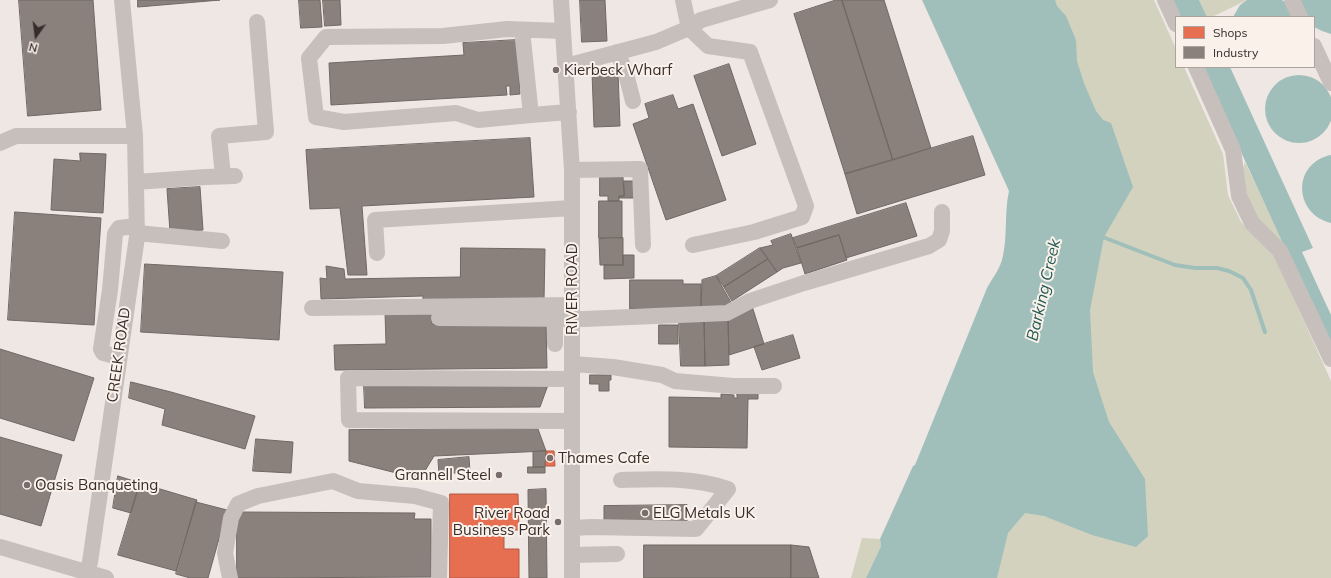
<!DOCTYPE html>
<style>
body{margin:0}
#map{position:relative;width:1331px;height:578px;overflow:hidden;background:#eee7e3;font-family:Mulish,sans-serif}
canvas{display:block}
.legend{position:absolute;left:1175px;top:16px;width:140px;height:52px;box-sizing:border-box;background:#faf1eb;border:1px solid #aca29e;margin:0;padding:5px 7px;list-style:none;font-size:12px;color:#382c2a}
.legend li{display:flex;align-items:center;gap:8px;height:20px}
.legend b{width:20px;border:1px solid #aca29e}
.north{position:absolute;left:16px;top:16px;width:40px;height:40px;-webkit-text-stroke:3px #faf1eb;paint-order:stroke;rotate:194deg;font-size:11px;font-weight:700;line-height:16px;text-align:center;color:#382c2a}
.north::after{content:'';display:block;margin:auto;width:14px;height:18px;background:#382c2a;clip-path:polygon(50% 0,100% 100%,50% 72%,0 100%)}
</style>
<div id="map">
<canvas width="1331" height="578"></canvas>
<ul class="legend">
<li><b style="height:11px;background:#e76f51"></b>Shops</li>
<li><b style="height:11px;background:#8a817c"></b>Industry</li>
</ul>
<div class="north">N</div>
</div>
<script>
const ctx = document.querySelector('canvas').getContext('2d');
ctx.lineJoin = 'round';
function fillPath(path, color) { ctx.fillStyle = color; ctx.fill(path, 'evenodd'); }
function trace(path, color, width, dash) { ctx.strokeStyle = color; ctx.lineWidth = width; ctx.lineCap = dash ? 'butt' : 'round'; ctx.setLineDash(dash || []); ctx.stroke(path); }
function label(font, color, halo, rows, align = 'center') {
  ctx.font = font + ' Mulish,sans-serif'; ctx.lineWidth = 4; ctx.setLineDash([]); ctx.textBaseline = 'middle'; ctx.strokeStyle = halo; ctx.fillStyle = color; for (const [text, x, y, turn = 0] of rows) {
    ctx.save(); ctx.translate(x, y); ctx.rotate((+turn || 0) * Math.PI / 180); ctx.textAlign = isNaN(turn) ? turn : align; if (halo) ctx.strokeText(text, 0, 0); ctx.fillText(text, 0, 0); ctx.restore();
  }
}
const green = new Path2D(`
 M1029,0H1154L1176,49V67H1184L1223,154L1228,195L1241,222L1275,257L1331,381V578H965L978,557Z
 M1199,0H1247L1212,17H1207Z
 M1245,162L1284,244L1260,226L1244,192L1242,172Z
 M862,538L880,539L881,546L866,578H851Z`);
const water = new Path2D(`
 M922,0H1055L1057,6L1066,16L1076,40L1077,61L1084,83L1096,111L1103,120L1111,123L1133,187L1104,237L1090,310L1093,372L1109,422L1145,479L1148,536L1136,547L1092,535L1044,516L1025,513L1008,533L997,578H866L881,546L880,539L913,466L915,465L987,288C992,279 999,270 1002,260C1008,238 1004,213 1009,191Z
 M1171,0H1199L1207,17H1179Z
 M1247,0H1282L1291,6L1297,17H1233L1240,5Z
 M1300,0H1331V34L1322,31L1314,27V17H1305Z
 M1202,67H1230L1313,248L1302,252L1331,315V348Z
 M1265 109a34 34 0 1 1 68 0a34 34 0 1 1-68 0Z
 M1331,155V223C1293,214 1292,163 1331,155Z`);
const shops = new Path2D(`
 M546,451H554L555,466H545Z
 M450,494H518L519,530H504V549H519V578H450Z`);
const industry = new Path2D(`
 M19,0H93L101,110L28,116Z
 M138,0H220L138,7Z
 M299,0H320L322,27L301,28Z
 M323,0H340L341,25L325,26Z
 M580,0H605L607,41L582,42Z
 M836,0H842L893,160L845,174L794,14Z
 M842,0H884L931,148L893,160Z
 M517,40L520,94L510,95V86H506L507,95L331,105L329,63L464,55L463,43Z
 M729,64L756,144L722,156L694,76Z
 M618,71L620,126L594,127L592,72Z
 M673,95L678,109L693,104L726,200L666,220L633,124L649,118L645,104Z
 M973,136L985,175L857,214L845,174Z
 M530,138L534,197L362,206L367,275H348L340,208L310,209L306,150Z
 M80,153L106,154L103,213L51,210L54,159L80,161Z
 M600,177H623L624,196H619V201H608V196H600Z
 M624,181H634V198H619V196H624Z
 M200,187L203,230L170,232L167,189Z
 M599,201H622V238H599Z
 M906,203L917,236L846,258L839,235L797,248L793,238Z
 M15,212L101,218L94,325L8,320Z
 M791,234L801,263L783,268L777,272L760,248L773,245L771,241Z
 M839,235L847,260L805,274L797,248Z
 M623,238V265H600L599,239Z
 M461,248L545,249L544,300L423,302V296L321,299L320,278L327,279L326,266L344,269L345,279L460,277Z
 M760,248L768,259L724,287L716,276Z
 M623,255H634V278L604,279V265H623Z
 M768,259L777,272L732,301L724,287Z
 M145,264L283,272L279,340L141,332Z
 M716,276L732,304L701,310L702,280Z
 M630,280H683V284H701V310L630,309Z
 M752,306L764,344L729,355L728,319Z
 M432,311V324L546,322L547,368L335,370L334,345L386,344L385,312Z
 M728,319L729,365L705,366L704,320Z
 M679,320H704L705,366H681Z
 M659,325H678V344H659Z
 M793,335L800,358L762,370L754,347Z
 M0,349L94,378L74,441L0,418Z
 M590,375H611V380H609V391H599V384H590Z
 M131,382L171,392L255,416L245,449L162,425L165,409L129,398Z
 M364,385H548L540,407L365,408Z
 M737,393H758V399H748L747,448L669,447V397L721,398V394L734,395V398H737Z
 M538,429L546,451L434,456L420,479L349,461V430Z
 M0,437L62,455L41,526L0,514Z
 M256,439L293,442L291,473L253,471Z
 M546,451L545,467H533V452Z
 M469,457L470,472L439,474L438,460Z
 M528,467H545V473H528Z
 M118,476L140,483L131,513L113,508Z
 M140,483L197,500L176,571L118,555Z
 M546,489L547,578H529L528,490Z
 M196,502L227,510L208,578H190L176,574Z
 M687,505V521L604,522V506Z
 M237,512L415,513L414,519H431V577L237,578Z
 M644,545H791V578H644Z
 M791,545L809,547L819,578H791Z`);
const stream = new Path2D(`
 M1100,236L1175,265L1195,268H1217L1229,271L1243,278L1251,290L1265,332`);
const minor = new Path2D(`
 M561,0L572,170V578
 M683,0L689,28L708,46L750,52L806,206L802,217L754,232L693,245
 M1165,0L1176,24
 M1292,0L1300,17
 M522,30L531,115L478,120L456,113L344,122L316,117L309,58L326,37L443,36L507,29L563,31
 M1314,46L1331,83
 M617,52L625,70L633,101
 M566,66L656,42L689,28L701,20L770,0
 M1196,67L1233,150L1239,196L1252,223L1280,251L1331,359
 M531,115L569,112
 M0,143L16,136H135
 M572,170L640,169L643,245
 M223,176L219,136L266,132L257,22
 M136,182L206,177L235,176
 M137,233L222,241
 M377,253L375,220L572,208
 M312,308L572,305
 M439,318L584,319L727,313L750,301L804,283L929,246L939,240L942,231V212
 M555,319V344
 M119,357L103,353L101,349L110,290L115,234L119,228L137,226
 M573,364L613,367L662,375L675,381L733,386H774
 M572,421L349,420L348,378L572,379
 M573,528L591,527L696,529L728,489C693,477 656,479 621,480
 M0,547L106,578
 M572,555L617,554
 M85,578L90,562L137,237L135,136L122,0
 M230,578L225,553L231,518L238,504L258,496L333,481L358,491L415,496L441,503L439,578`);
const markers = [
 [556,70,4,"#786d6b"],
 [550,458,4,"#786d6b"],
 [499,475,4,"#786d6b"],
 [27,485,4,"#786d6b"],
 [645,513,4,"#786d6b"],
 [558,522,4,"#786d6b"]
];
const poiNames = [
 ["Kierbeck Wharf",564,70],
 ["Thames Cafe",558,458],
 ["Grannell Steel",491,475,"right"],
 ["Oasis Banqueting",35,485],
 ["River Road",550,513,"right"],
 ["Business Park",550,530,"right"],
 ["ELG Metals UK",653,513]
];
const streetNames = [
 ["RIVER ROAD",572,289,-90],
 ["CREEK ROAD",119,355,-82]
];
const waterNames = [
 ["Barking Creek",1044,290,-77]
];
fillPath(green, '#d2d2be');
fillPath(water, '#a0bfba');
fillPath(shops, '#e76f51');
trace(shops, '#b25b45', 1);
fillPath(industry, '#8a817c');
trace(industry, '#716863', 1);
trace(stream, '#a0bfba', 4);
trace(minor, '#c7bfbc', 16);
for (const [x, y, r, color] of markers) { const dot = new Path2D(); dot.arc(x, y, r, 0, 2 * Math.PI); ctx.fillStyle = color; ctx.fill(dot); trace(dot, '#faf1eb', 1.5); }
label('15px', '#382c2a', '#faf1eb', poiNames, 'left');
label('15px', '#382c2a', '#faf1eb', streetNames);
label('italic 16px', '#205953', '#faf1eb', waterNames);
</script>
